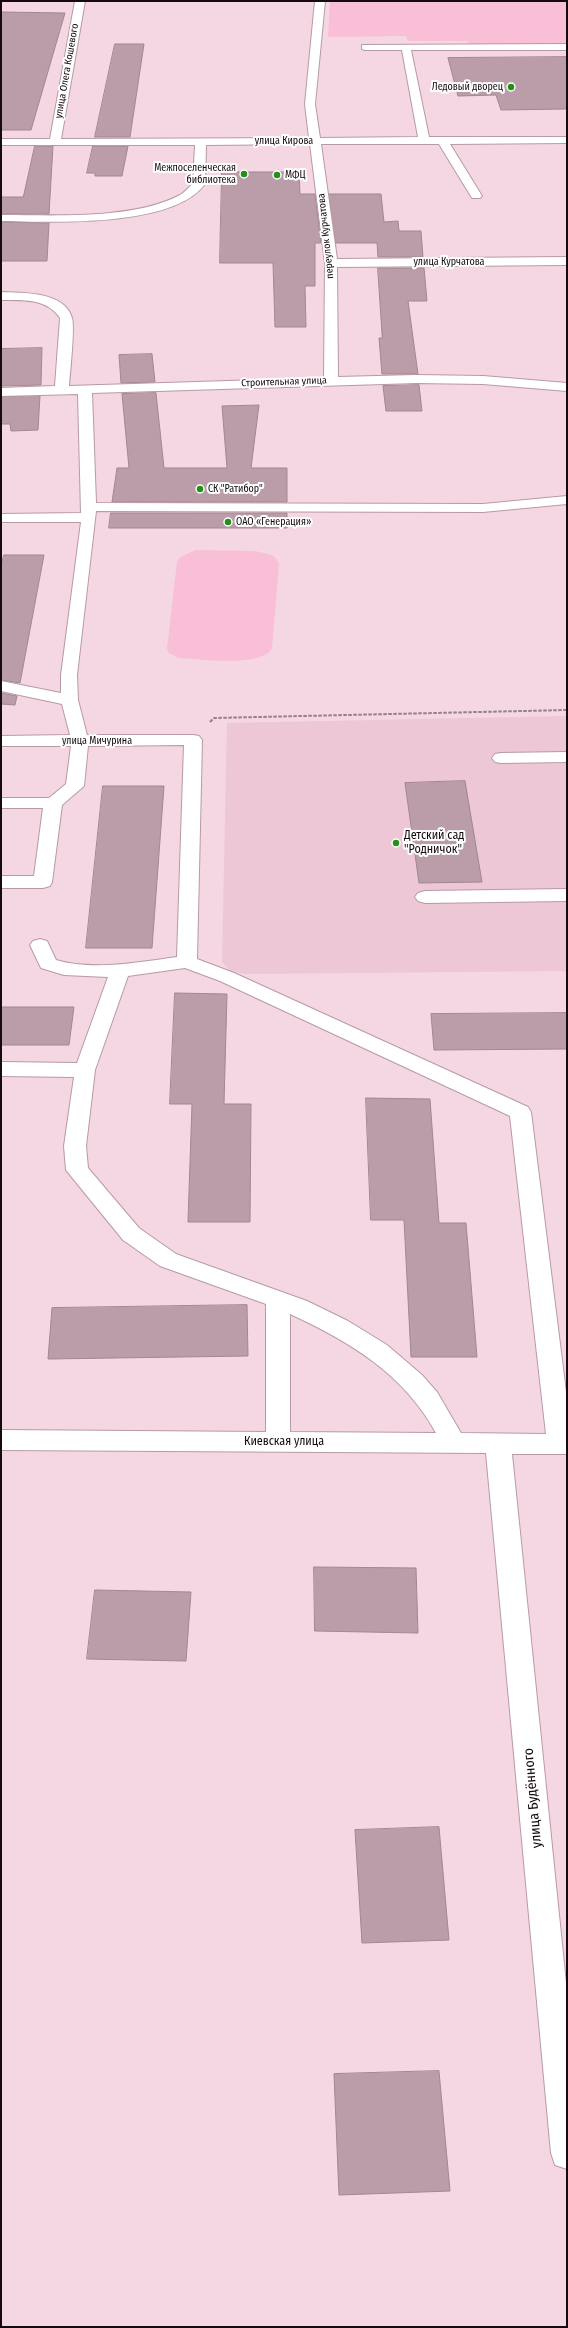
<!DOCTYPE html>
<meta charset="utf-8">
<style>
body{margin:0}
#map{position:relative;width:568px;height:2328px;overflow:hidden;background:#f5d6e3;font-family:"Fira Sans Condensed",sans-serif}
canvas{display:block}
.frame{position:absolute;inset:0;border:2px solid #140a0f;pointer-events:none}
</style>
<div id="map">
<canvas width="568" height="2328"></canvas>
<div class="frame"></div>
</div>
<script>
const ctx = document.querySelector('canvas').getContext('2d');
ctx.lineJoin = 'round';
function fillPath(path, color) { ctx.fillStyle = color; ctx.fill(path, 'evenodd'); }
function trace(path, color, width, dash) { ctx.strokeStyle = color; ctx.lineWidth = width; ctx.lineCap = dash ? 'butt' : 'round'; ctx.setLineDash(dash || []); ctx.stroke(path); }
function label(font, color, halo, rows, align = 'center') {
  ctx.font = font + ' "Fira Sans Condensed",sans-serif'; ctx.lineWidth = 4; ctx.setLineDash([]); ctx.textBaseline = 'middle'; ctx.strokeStyle = halo; ctx.fillStyle = color; for (const [text, x, y, turn = 0] of rows) {
    ctx.save(); ctx.translate(x, y); ctx.rotate((+turn || 0) * Math.PI / 180); ctx.textAlign = isNaN(turn) ? turn : align; if (halo) ctx.strokeText(text, 0, 0); ctx.fillText(text, 0, 0); ctx.restore();
  }
}
const built = new Path2D(`
 M567,716V971L245,974L230,971L222,962L227,723Z`);
const green = new Path2D(`
 M330,1H567V44H469L468,41H408L406,36L328,37Z
 M195,550L255,551L268,554L275,557L279,564L272,648C262,668 199,659 179,658L169,653L167,649L177,562L179,558Z`);
const building = new Path2D(`
 M1,12L65,13L31,130H1Z
 M115,44H144L130,137H95Z
 M567,57V109L501,110L496,95L458,96L448,58Z
 M35,146H53L49,214H1V197H23Z
 M93,146H128L122,176H95V173H87Z
 M222,172H299L300,194H315L321,243H315V286H305L306,327H275L273,263H220Z
 M329,194H381L384,222L398,221L399,231H421L423,257H378L377,243H336Z
 M1,222L49,223L47,261H1Z
 M378,268H424L427,301H408L418,374H382L379,338H382Z
 M42,348L41,385L1,386V349Z
 M152,354L155,382L121,383L119,355Z
 M419,385L422,411H386L383,386Z
 M156,393L164,468H227L222,406L259,405L251,468H287V502H112L117,468H129L122,394Z
 M40,396L38,430L11,431L10,424H1V397Z
 M111,513H287V528H109Z
 M4,555H44L20,683L1,680V567Z
 M1,693L17,696L15,705L1,704Z
 M465,781L482,882L419,883L405,783Z
 M103,786H164L152,948H86Z
 M175,993L227,994L224,1104H251L250,1222H188L192,1104H170Z
 M1,1007H74L69,1045H1Z
 M567,1013V1049L434,1050L431,1014Z
 M366,1098L430,1099L439,1223H466L477,1357H411L404,1220H371Z
 M247,1305L248,1356L48,1359L52,1308Z
 M314,1567L416,1568L418,1633L315,1631Z
 M95,1590L191,1592L186,1661L87,1659Z
 M439,1827L449,1940L362,1943L355,1830Z
 M439,2071L450,2191L339,2195L334,2074Z`);
const path = new Path2D(`
 M210,722L214,718L567,710`);
const minor = new Path2D(`
 M75,1H85L61,139L309,138L305,104L315,1H325L315,104L320,138L418,137L402,50H365L362,49V45L567,44V50H411L429,137H567V143L450,144L482,196L480,198H472L439,144H321L337,259L567,257V265L337,267L338,377L416,375L483,376L567,383V391L483,384L416,383L92,393L96,503L483,504L567,496V504L483,512L96,511L77,675L78,700L87,735H193L199,736L202,740L197,959L234,973L528,1107L531,1112L567,1400V1454H512L567,1993V2169L555,2165L551,2153L486,1453L1,1450V1430L266,1432V1304L160,1266L123,1240L66,1170L64,1146L74,1077L1,1076V1062L77,1063L108,977L64,975L41,968L30,945L33,941L40,939L47,941L56,960C93,971 140,962 177,957L184,745L88,746L84,786L62,805L52,882L50,886L43,888H1V876H34L43,808H1V798H49L66,784L71,746H1V736L70,735L62,704L1,691V681L61,693V675L81,522H1V514L81,513L78,394L1,396V388L55,386L60,318C47,298 22,300 1,300V292C22,293 65,291 72,318C75,327 70,373 69,386L324,378L325,263L310,144L206,145L205,184C173,228 51,222 1,221V215C53,215 133,220 180,195C185,192 189,187 193,183L195,145H1V139H50ZM185,968L220,981L510,1116L546,1434L461,1433L437,1392L422,1375L387,1345L348,1321L307,1301L176,1254L139,1228L88,1168L86,1146L95,1070L128,976ZM290,1314C349,1341 404,1374 436,1433L290,1432Z
 M567,752V762L501,763L495,762L492,758L495,754L501,753Z
 M567,889V901L425,903L418,901L415,897L418,893L425,891Z`);
const markers = [
 [511,87,4,"#239017"],
 [244,174,4,"#239017"],
 [277,175,4,"#239017"],
 [200,489,4,"#239017"],
 [228,522,4,"#239017"],
 [396,843,4,"#239017"]
];
const farStreetnames = [
 ["улица Олега Кошевого",67,71,-80],
 ["улица Кирова",284,141],
 ["переулок Курчатова",326,236,-96],
 ["улица Курчатова",449,262],
 ["Строительная улица",284,382,-2],
 ["улица Мичурина",97,741]
];
const farPoinames = [
 ["Ледовый дворец",503,87,"right"],
 ["Межпоселенческая",236,168,"right"],
 ["библиотека",236,180,"right"],
 ["МФЦ",285,175],
 ["СК \"Ратибор\"",208,489],
 ["ОАО «Генерация»",236,522]
];
const poiNames = [
 ["Детский сад",404,836],
 ["\"Родничок\"",404,850]
];
const streetNames = [
 ["Киевская улица",284,1442]
];
const nearStreetnames = [
 ["улица Будённого",533,1798,-95]
];
fillPath(built, '#eec7d7');
fillPath(green, '#f8bfd7');
fillPath(building, '#bb9da9');
trace(building, '#a38692', 1);
trace(minor, '#b79aa6', 2);
trace(path, '#957f89', 2, [3.5, 1.5]);
fillPath(minor, '#fff');
for (const [x, y, r, color] of markers) { const dot = new Path2D(); dot.arc(x, y, r, 0, 2 * Math.PI); ctx.fillStyle = color; ctx.fill(dot); trace(dot, '#fff', 1.5); }
label('10px', '#140a0f', '#fff', farStreetnames);
label('10px', '#140a0f', '#fff', farPoinames, 'left');
label('12px', '#140a0f', '#fff', poiNames, 'left');
label('12px', '#140a0f', '#fff', streetNames);
label('14px', '#140a0f', '#fff', nearStreetnames);
</script>
